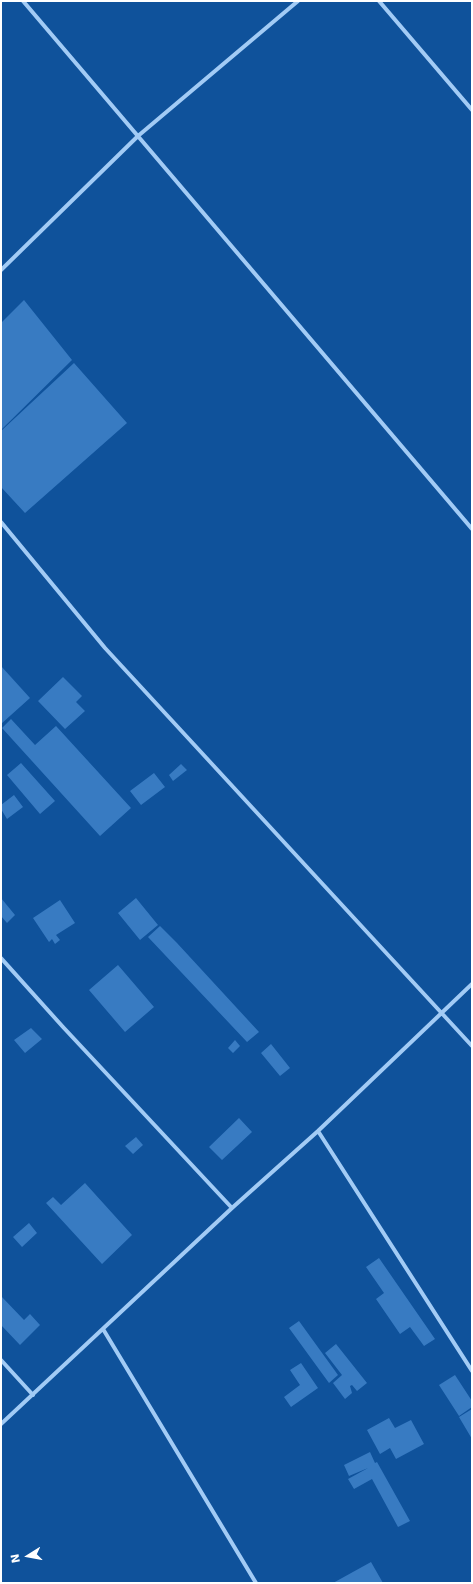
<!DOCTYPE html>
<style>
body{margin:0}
#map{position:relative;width:473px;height:1584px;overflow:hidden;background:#0f529b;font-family:"DejaVu Sans",sans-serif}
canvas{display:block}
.frame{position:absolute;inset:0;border:2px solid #fff;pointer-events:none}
.north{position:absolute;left:8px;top:1536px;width:40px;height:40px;-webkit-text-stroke:3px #0f529b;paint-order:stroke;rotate:259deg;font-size:11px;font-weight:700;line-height:16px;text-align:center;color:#fff}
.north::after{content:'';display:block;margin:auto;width:14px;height:18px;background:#fff;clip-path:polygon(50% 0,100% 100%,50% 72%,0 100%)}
</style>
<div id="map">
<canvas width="473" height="1584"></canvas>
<div class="frame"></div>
<div class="north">N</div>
</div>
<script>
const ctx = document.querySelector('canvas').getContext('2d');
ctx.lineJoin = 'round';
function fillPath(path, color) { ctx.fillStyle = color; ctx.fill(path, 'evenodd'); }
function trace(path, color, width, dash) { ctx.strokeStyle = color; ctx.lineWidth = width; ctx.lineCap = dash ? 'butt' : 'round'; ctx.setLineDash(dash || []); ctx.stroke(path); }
const building = new Path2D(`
 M24,300L72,360L1,430V323Z
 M74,363L127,423L25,513L1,487V431Z
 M1,666L30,698L1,724Z
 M63,677L82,696L76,702L85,711L65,729L38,701Z
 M11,719L35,745L56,726L131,808L100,836L2,728Z
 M21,763L55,801L40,814L7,775Z
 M181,764L187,770L173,781L169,775Z
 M154,773L165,787L141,805L130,791Z
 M14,795L23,807L7,819L1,809V805Z
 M1,898L15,915L7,923L1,916Z
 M136,898L158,925L140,940L118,913Z
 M60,900L75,923L56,935L60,940L55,944L52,939L49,942L33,918Z
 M160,926L177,943L259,1032L247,1042L148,937Z
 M118,965L154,1007L125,1032L89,990Z
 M31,1028L42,1039L25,1053L14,1040Z
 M235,1040L240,1046L233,1053L228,1048Z
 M271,1044L290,1068L280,1076L261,1053Z
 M239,1118L252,1132L222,1160L209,1147Z
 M136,1137L143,1145L133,1154L125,1146Z
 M85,1183L132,1235L102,1264L46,1203L53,1197L61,1205Z
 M29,1223L37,1233L22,1247L13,1237Z
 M379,1258L435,1339L424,1346L410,1327L400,1334L376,1299L384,1293L366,1267Z
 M1,1296L24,1320L30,1314L40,1325L20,1345L1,1325Z
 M299,1321L338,1375L329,1383L289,1328Z
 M336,1344L367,1383L357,1391L352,1385L350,1386L352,1393L345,1399L333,1383L342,1375L325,1353Z
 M301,1363L318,1388L291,1407L284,1397L300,1385L290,1370Z
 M455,1375L472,1401V1407L459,1416L439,1385Z
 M472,1409V1439L459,1417Z
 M389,1418L395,1428L411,1420L424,1444L396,1459L390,1448L380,1454L367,1430Z
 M370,1452L375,1463L377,1462L410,1521L398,1527L372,1479L354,1489L348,1479L368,1468L349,1476L344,1465Z
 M371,1562L383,1583H333Z`);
const street = new Path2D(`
 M23,1L472,529
 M379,1L472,110
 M1,270L138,136L298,1
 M1,522L105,648L472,1046
 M1,958L63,1027L232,1208
 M318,1131L472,1371
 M103,1329L256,1583
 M1,1360L33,1395
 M1,1424L232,1208L318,1131L472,984`);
fillPath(building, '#387bc2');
trace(street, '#a2cbf5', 4);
</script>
